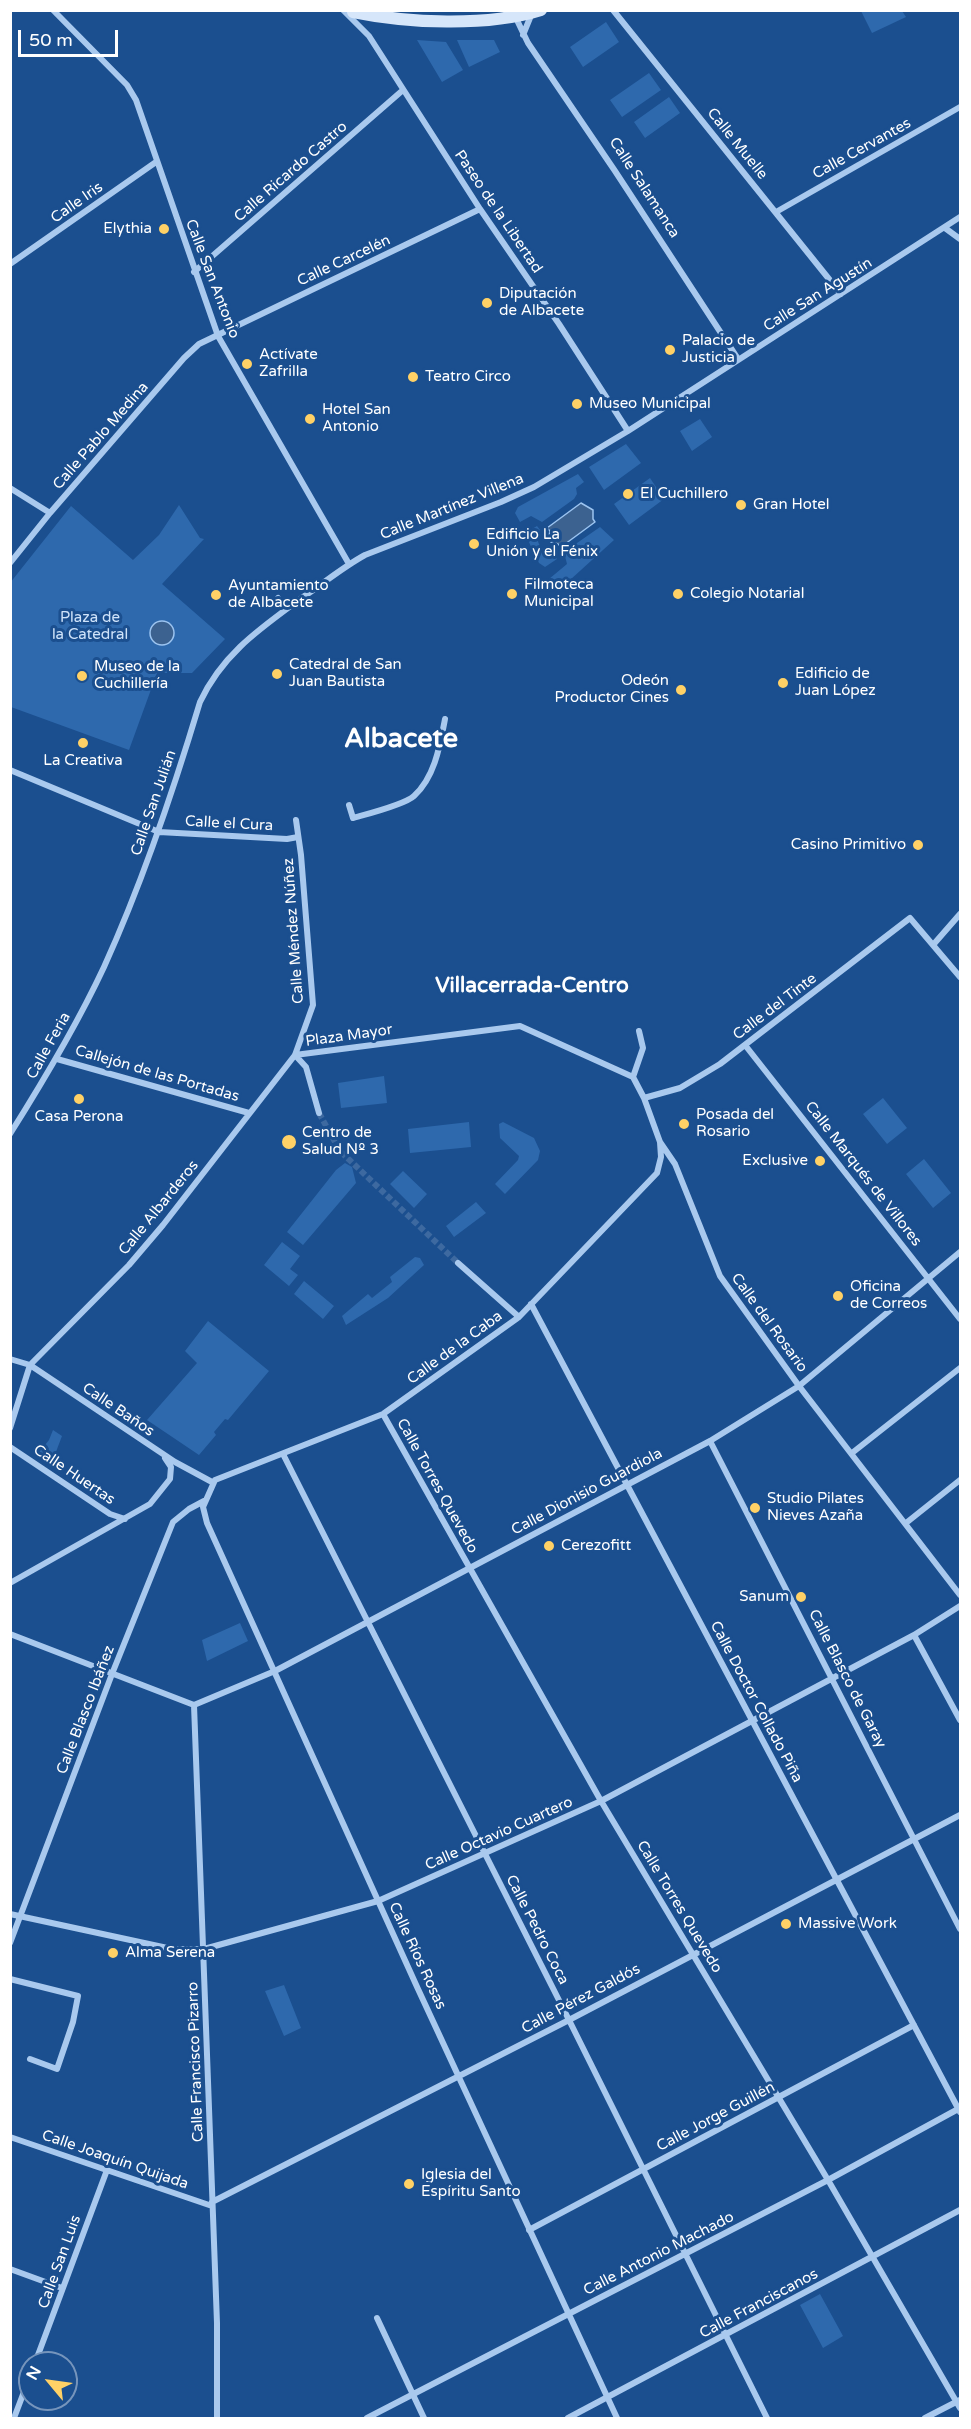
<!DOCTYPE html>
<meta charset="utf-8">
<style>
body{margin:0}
#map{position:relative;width:971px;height:2429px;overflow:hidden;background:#1b4f8f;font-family:"Varela Round",sans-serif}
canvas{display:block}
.frame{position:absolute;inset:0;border:12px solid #fff;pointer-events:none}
.north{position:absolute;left:18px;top:2351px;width:60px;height:60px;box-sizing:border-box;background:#1b4f8f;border:2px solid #7695bc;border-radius:50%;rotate:299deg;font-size:16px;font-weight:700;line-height:24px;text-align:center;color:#fff}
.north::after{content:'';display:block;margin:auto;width:21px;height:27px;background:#ffd166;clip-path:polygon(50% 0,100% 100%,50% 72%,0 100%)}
.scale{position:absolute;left:18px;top:30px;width:100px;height:27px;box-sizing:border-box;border:3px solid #fff;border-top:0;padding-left:8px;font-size:18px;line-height:21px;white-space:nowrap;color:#fff;-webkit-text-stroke:4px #1b4f8f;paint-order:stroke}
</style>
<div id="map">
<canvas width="971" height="2429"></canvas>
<div class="frame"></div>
<div class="north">N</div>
<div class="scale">50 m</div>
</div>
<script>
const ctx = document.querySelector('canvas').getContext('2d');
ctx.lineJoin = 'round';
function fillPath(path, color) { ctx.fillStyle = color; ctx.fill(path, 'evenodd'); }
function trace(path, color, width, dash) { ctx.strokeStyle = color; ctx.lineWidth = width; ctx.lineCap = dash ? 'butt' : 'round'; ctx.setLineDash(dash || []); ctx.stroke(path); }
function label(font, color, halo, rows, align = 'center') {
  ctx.font = font + ' "Varela Round",sans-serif'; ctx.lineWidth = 6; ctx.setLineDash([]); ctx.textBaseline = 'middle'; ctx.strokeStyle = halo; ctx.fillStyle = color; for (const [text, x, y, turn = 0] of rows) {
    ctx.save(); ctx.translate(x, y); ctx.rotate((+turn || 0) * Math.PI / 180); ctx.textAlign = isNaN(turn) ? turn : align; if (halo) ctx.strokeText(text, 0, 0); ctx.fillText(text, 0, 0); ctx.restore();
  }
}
const green = new Path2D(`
 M861,11H902L906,17L872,33Z
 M606,22L619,42L583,67L570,47Z
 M417,40L446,42L463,70L442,82Z
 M457,40H494L500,52L469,67Z
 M649,73L661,90L622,117L610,100Z
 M669,97L680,113L645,138L634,122Z
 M700,419L712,437L692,451L680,431Z
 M626,444L641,463L604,490L589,467Z
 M578,474L584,482L576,488L577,494L574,499L542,522L531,516L520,522L515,513L518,507Z
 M650,478L664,499L629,525L614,504Z
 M179,505L200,538L204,539L162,584L225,639L192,673H157L129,750L11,707L10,583L71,506L133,560L159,535Z
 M537,526L540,530C534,543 541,550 553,552L557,559L545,567L539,563L526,536L527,532Z
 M600,527L614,540L559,590L551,588L549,579L567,564L565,556L567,550Z
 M384,1076L387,1103L341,1108L338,1083Z
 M883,1098L907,1128L887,1144L863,1114Z
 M469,1122L471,1147L410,1153L408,1129Z
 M503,1122L534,1138L540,1151L538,1160L505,1194L495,1184L518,1160L519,1156L500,1138L499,1124Z
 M924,1159L951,1193L933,1208L906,1174Z
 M345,1163L352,1167L356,1183L303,1245L287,1232L336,1170Z
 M403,1171L427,1194L414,1208L390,1184Z
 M476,1202L486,1213L454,1237L446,1226Z
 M282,1242L300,1256L290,1269L298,1275L289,1286L264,1265Z
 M415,1257L420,1258L424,1265L388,1298L346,1325L342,1316L368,1294L372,1298L392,1282L390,1277Z
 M304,1281L334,1306L323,1319L294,1294Z
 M208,1321L269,1371L228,1420L225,1419L214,1432L216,1435L199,1455L147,1420L197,1363L185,1351Z
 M53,1430L62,1436L51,1465L36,1456L49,1440Z
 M240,1623L248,1641L207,1661L202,1640Z
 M284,1985L301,2028L284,2036L265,1991Z
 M820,2294L843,2336L823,2348L800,2305Z`);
const water = new Path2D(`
 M581,503L593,510V519L595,522L561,547L558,544L551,542L548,538L550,531L547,528Z
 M150 633a12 12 0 1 1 24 0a12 12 0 1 1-24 0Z`);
const minorTunnel = new Path2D(`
 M319,1113L340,1151L458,1263`);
const minor = new Path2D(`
 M53,10L127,85L136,100L218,336L349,564
 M613,10L841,294
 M344,11L369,36L480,209L559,324L628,431
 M515,16L528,43L615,171L738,359
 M523,35L532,13
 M776,212L960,107
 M945,228L960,239
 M10,264L156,162
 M194,272L403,90
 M10,488L50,513
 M10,563L50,513L184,358L199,344L480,209
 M278,598L287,608
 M10,770L159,832L287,839L298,837
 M349,805L353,818C367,814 404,805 414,796C435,777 440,745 445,719
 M933,945L960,914
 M639,1031L643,1048L633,1077L644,1098L660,1142L675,1164L720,1276L799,1386L960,1595
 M745,1045L960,1319
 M295,1055L520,1026L633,1077
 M295,1055L306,1067L319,1113
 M57,1059L249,1113
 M644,1098L680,1088L720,1064L910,918L960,977
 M10,1134C44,1080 77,1025 104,967C143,881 173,792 200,702C223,653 261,628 303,597C324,583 343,567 365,555L501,502L534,487L628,431L960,217
 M458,1263L519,1317
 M531,1304L960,2112
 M10,1359L30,1365L175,1462L212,1482
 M383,1414L601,1801L828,2180L960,2408
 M10,1428L30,1365L129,1265L163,1225L295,1055L313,1005L301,855L296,820
 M710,1441L960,1929
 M10,1447L110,1514L125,1519
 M852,1453L960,1368
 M283,1454L569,2020L767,2418
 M906,1523L960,1480
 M10,1583L150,1504L170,1479L171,1467L165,1458
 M10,1634L194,1705
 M914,1635L960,1720
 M194,1705L275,1671L710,1441L799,1386L960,1252
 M194,1705L217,2323V2418
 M10,1914L172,1949H204L378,1901L601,1801L914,1635L960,1606
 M10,1943L112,1674L173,1522L189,1509L204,1501
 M10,1979L78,1996L73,2022L57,2069L30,2059
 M10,2137L212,2206
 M212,2202L569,2020L960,1815
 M529,2230L914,2025
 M10,2269L62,2288
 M377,2318L424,2418
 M35,2363L107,2170
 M14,2418L30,2376
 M367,2418L828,2180L960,2108
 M568,2418L960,2210
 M617,2418L418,1989L207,1523L203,1507L215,1480L383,1414L519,1317L657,1173L661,1157L660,1142
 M925,2418L960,2400`);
const secondary = new Path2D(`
 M353,12C407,23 487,27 541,10`);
const markers = [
 [164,229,6,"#ffd166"],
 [487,303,6,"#ffd166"],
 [670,350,6,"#ffd166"],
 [247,364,6,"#ffd166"],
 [413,377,6,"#ffd166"],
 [577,404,6,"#ffd166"],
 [310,419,6,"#ffd166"],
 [628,494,6,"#ffd166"],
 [741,505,6,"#ffd166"],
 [474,544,6,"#ffd166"],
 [512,594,6,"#ffd166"],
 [678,594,6,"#ffd166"],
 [216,595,6,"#ffd166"],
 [277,674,6,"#ffd166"],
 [82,676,6,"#ffd166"],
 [783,683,6,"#ffd166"],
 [681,690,6,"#ffd166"],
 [83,743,6,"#ffd166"],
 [918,845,6,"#ffd166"],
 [79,1099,6,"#ffd166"],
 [684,1124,6,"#ffd166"],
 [289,1142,8,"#ffd166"],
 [820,1161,6,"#ffd166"],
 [838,1296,6,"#ffd166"],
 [755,1508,6,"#ffd166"],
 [549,1546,6,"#ffd166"],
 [801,1597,6,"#ffd166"],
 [786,1924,6,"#ffd166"],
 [113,1953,6,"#ffd166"],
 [409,2184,6,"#ffd166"]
];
const streetNames = [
 ["Calle Muelle",737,144,51],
 ["Calle Cervantes",862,149,-29],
 ["Calle Ricardo Castro",291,172,-41],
 ["Calle Salamanca",644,188,57],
 ["Calle Iris",77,203,-35],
 ["Paseo de la Libertad",498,212,56],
 ["Calle Carcelén",344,261,-25],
 ["Calle San Antonio",212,279,69],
 ["Calle San Agustín",818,295,-32],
 ["Calle Pablo Medina",101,436,-49],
 ["Calle Martínez Villena",452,507,-22],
 ["Calle San Julián",154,803,-71],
 ["Calle el Cura",229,824,3],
 ["Calle Méndez Núñez",294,931,-94],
 ["Calle del Tinte",775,1007,-37],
 ["Plaza Mayor",349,1036,-8],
 ["Calle Feria",49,1046,-61],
 ["Callejón de las Portadas",157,1074,16],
 ["Calle Marqués de Villores",863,1174,52],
 ["Calle Albarderos",159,1208,-51],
 ["Calle del Rosario",769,1323,54],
 ["Calle de la Caba",455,1348,-36],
 ["Calle Baños",118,1410,34],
 ["Calle Huertas",74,1475,34],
 ["Calle Torres Quevedo",437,1486,61],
 ["Calle Dionisio Guardiola",587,1492,-28],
 ["Calle Blasco de Garay",847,1679,63],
 ["Calle Doctor Collado Piña",756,1702,62],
 ["Calle Blasco Ibáñez",86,1710,-69],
 ["Calle Octavio Cuartero",499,1834,-24],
 ["Calle Torres Quevedo",679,1907,59],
 ["Calle Pedro Coca",537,1930,63],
 ["Calle Ríos Rosas",417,1956,65],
 ["Calle Pérez Galdós",581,1999,-28],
 ["Calle Francisco Pizarro",196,2062,-92],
 ["Calle Jorge Guillén",716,2117,-28],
 ["Calle Joaquín Quijada",115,2160,19],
 ["Calle Antonio Machado",659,2254,-27],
 ["Calle San Luis",60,2262,-70],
 ["Calle Franciscanos",759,2304,-28]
];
const poiNames = [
 ["Elythia",152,229,"right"],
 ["Diputación",499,294],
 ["de Albacete",499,311],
 ["Palacio de",682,341],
 ["Justicia",682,358],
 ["Actívate",259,355],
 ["Zafrilla",259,372],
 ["Teatro Circo",425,377],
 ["Museo Municipal",589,404],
 ["Hotel San",322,410],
 ["Antonio",322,427],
 ["El Cuchillero",640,494],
 ["Gran Hotel",753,505],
 ["Edificio La",486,535],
 ["Unión y el Fénix",486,552],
 ["Filmoteca",524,585],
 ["Municipal",524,602],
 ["Ayuntamiento",228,586],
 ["de Albacete",228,603],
 ["Colegio Notarial",690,594],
 ["Catedral de San",289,665],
 ["Juan Bautista",289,682],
 ["Museo de la",94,667],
 ["Cuchillería",94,684],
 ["Edificio de",795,674],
 ["Juan López",795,691],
 ["Odeón",669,681,"right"],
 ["Productor Cines",669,698,"right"],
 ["La Creativa",83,761,"center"],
 ["Casino Primitivo",906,845,"right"],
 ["Posada del",696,1115],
 ["Rosario",696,1132],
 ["Casa Perona",79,1117,"center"],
 ["Centro de",302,1133],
 ["Salud Nº 3",302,1150],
 ["Exclusive",808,1161,"right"],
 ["Oficina",850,1287],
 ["de Correos",850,1304],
 ["Studio Pilates",767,1499],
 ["Nieves Azaña",767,1516],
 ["Cerezofitt",561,1546],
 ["Sanum",789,1597,"right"],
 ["Massive Work",798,1924],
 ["Alma Serena",125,1953],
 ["Iglesia del",421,2175],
 ["Espíritu Santo",421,2192]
];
const parkNames = [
 ["Plaza de",90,618],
 ["la Catedral",90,635]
];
const districtNames = [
 ["Villacerrada-Centro",532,986]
];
const townNames = [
 ["Albacete",401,740]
];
fillPath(green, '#2e69ad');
fillPath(water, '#3c6290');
trace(water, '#9cc4f0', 1.5);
trace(minorTunnel, '#3d69a0', 6, [6, 3]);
trace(minor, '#a9c9ee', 6);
trace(secondary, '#d6e6fa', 12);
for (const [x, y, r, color] of markers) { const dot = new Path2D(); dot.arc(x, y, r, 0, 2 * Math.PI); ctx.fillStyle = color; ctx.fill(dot); trace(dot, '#1b4f8f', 2); }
label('15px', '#fff', '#1b4f8f', streetNames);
label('15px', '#fff', '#1b4f8f', poiNames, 'left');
label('15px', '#cfe3fa', '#1b4f8f', parkNames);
label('bold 21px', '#fff', '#1b4f8f', districtNames);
label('bold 27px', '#fff', '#1b4f8f', townNames);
</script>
